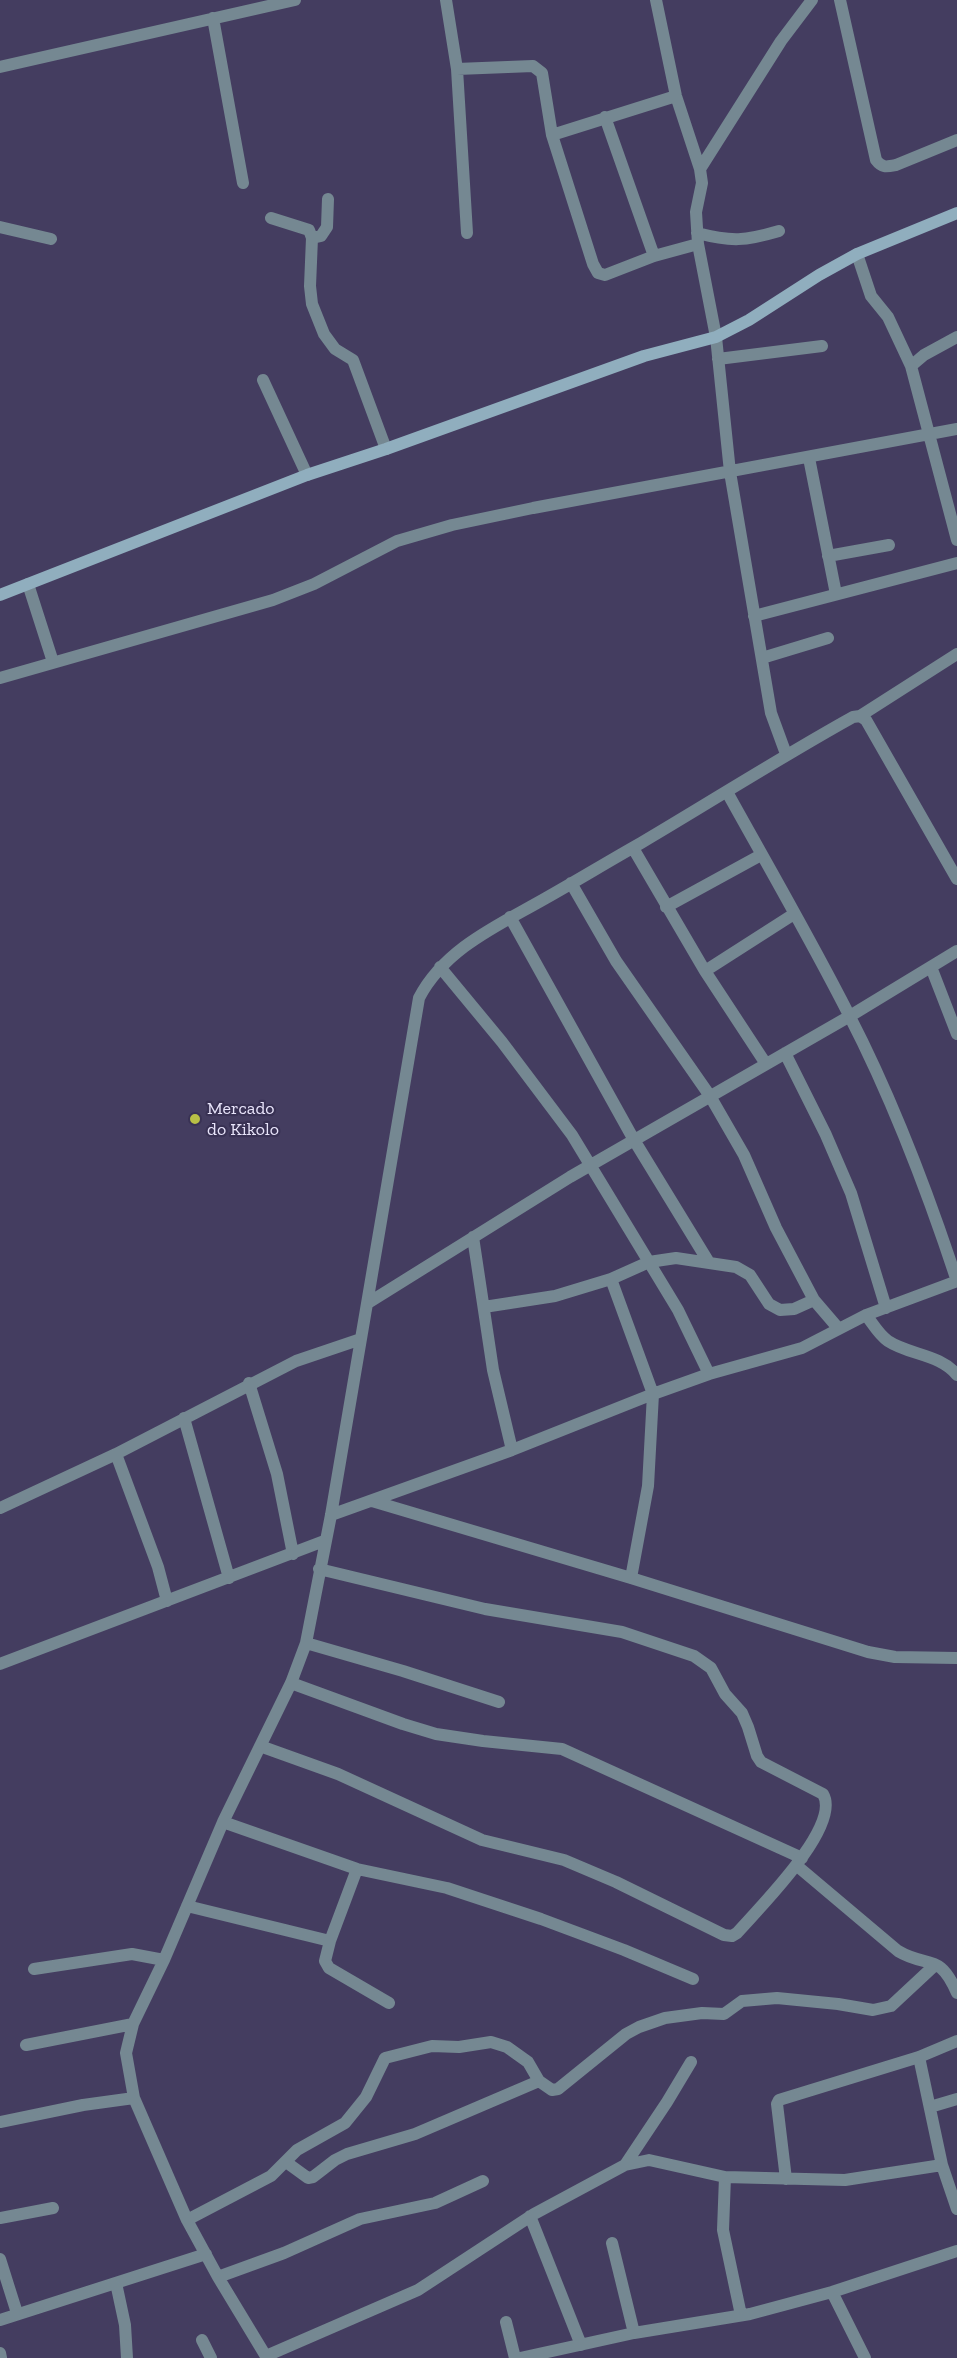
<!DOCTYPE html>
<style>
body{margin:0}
canvas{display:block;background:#443d60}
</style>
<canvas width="957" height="2358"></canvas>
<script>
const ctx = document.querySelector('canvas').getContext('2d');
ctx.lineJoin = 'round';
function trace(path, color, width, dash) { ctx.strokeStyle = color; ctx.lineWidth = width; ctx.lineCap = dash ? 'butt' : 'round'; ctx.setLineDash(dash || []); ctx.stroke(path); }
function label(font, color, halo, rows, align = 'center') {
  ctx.font = font + ' "Zilla Slab",serif'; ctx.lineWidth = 4.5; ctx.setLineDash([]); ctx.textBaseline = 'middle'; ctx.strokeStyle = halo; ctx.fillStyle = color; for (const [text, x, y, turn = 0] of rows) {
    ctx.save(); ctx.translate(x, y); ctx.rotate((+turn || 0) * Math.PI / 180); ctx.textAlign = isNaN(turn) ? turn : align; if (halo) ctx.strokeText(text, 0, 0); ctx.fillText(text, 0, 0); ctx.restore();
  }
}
const street = new Path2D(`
 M446,0L457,69L467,233
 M656,0L676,96L700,169L702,183L696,212L698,244L716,337L730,472L771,713L786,754
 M840,0L876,160C882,168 886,167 896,165L957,140
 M213,18L243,183
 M0,67L295,0
 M457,69L533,66L542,73L552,135L593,264L598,273L605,275L654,256L698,244
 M605,117L654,256
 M552,135L676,96
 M700,169L781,41L812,0
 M271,218L309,230L312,238L310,286L312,304L324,334L335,349L353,360L386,449
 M0,227L51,239
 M697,233C732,242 745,241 779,231
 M312,238L321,236L327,227L328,199
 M857,254L871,296L888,317L911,366
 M957,337L924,355L911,366L957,540
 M718,359L822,346
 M263,380L307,475
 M809,458L836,594
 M828,556L889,545
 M28,584L53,662
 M754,616L957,563
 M762,658L828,638
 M0,678L273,600L314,584L397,541L452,525L533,508L957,429
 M860,716L866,720L957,879
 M727,792C768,866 811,940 849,1015C893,1100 927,1190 957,1281
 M633,848L705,971L766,1064
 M571,883L616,961L710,1096L744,1155L776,1228L814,1300L838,1328
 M666,907L761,855
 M510,917L634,1140L708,1261
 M440,967L502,1042L572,1135L678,1310L709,1374
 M931,967L957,1034
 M705,971L794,914
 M785,1053L826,1135L851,1193L886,1308
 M473,1237L493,1370L512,1450
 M611,1279L653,1394L648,1486L631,1578
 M368,1303L570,1177L850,1016L957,951
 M484,1307L555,1296L611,1279L649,1262L676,1258L736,1267L750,1275L769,1304L780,1310L794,1309L814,1300
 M866,1315C873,1324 879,1335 888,1341C909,1355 940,1354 957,1375
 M249,1383L277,1474L293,1554
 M184,1418L229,1578
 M116,1454L158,1567L167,1601
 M372,1501L631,1578L868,1652L895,1657L957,1658
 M0,1508L116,1454L296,1361L361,1339
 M331,1515L512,1450L653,1394L709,1374L802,1348L866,1315L957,1281
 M306,1643L403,1671L499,1702
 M0,1664L324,1541
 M291,1683L403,1724L436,1734L483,1741L562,1749L802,1858
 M260,1746L338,1774L482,1840L564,1860L616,1882L724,1935L732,1936L737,1933C759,1908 842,1826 823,1794L761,1762L757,1756L748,1727L742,1713L725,1694L711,1668L694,1656L622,1632L485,1609L319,1569
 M223,1822L357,1869L447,1888L541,1919L624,1950L693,1979
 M796,1865L898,1951C928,1969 939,1951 957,1993
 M357,1869L330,1941L325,1961L329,1968L389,2003
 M187,1906L330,1941
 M34,1969L132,1954L164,1960
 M26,2045L133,2024
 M919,2057L942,2165L957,2209
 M930,2107L957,2099
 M0,2122L83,2105L134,2098
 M286,2162L308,2178L313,2177L335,2160L347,2154L415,2134L539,2081
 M625,2165L667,2102L691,2062
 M725,2177L723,2230L741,2315
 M786,2179L777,2104L779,2100L919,2057L957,2041
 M530,2216L581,2345
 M0,2218L53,2208
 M187,2220L271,2176L297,2150L345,2123L366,2097L385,2058L432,2046L459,2047L491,2042L507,2047L528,2062L539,2081L552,2090L558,2089L626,2034L639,2027L665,2018L702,2013L724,2014L742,2001L777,1998L838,2004L873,2010L891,2006L935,1965
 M612,2243L634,2333
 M0,2259L17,2313
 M218,2277L284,2253L360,2219L435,2203L483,2181
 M116,2283L125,2325L127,2358
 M832,2292L865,2358
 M0,2320L206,2254
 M506,2322L515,2358
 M202,2340L211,2358
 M0,2353L1,2358
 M266,2356L418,2290L534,2214L625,2165L649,2160L725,2177L845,2180L942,2165
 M267,2358L218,2277L187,2220L134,2098L126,2053L133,2024L164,1960L223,1822L291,1683L306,1643L331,1515L419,998C445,948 499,925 546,898C578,880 609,861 641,843C712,801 781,757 853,717L860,716L957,654
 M520,2358L634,2333L750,2314L832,2292L957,2251`);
const secondary = new Path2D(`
 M0,595L307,475L386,449L644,356L716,337L749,320L819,275L857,254L957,213`);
const markers = [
 [195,1119,6,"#b9c046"]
];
const poiNames = [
 ["Mercado",207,1109],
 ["do Kikolo",207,1130]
];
trace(street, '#758892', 12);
trace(secondary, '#90aebe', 12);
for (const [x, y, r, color] of markers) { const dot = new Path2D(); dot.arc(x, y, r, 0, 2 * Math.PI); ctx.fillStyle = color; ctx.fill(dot); trace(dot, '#393254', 2); }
label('18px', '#e8e4fa', '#393254', poiNames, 'left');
</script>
